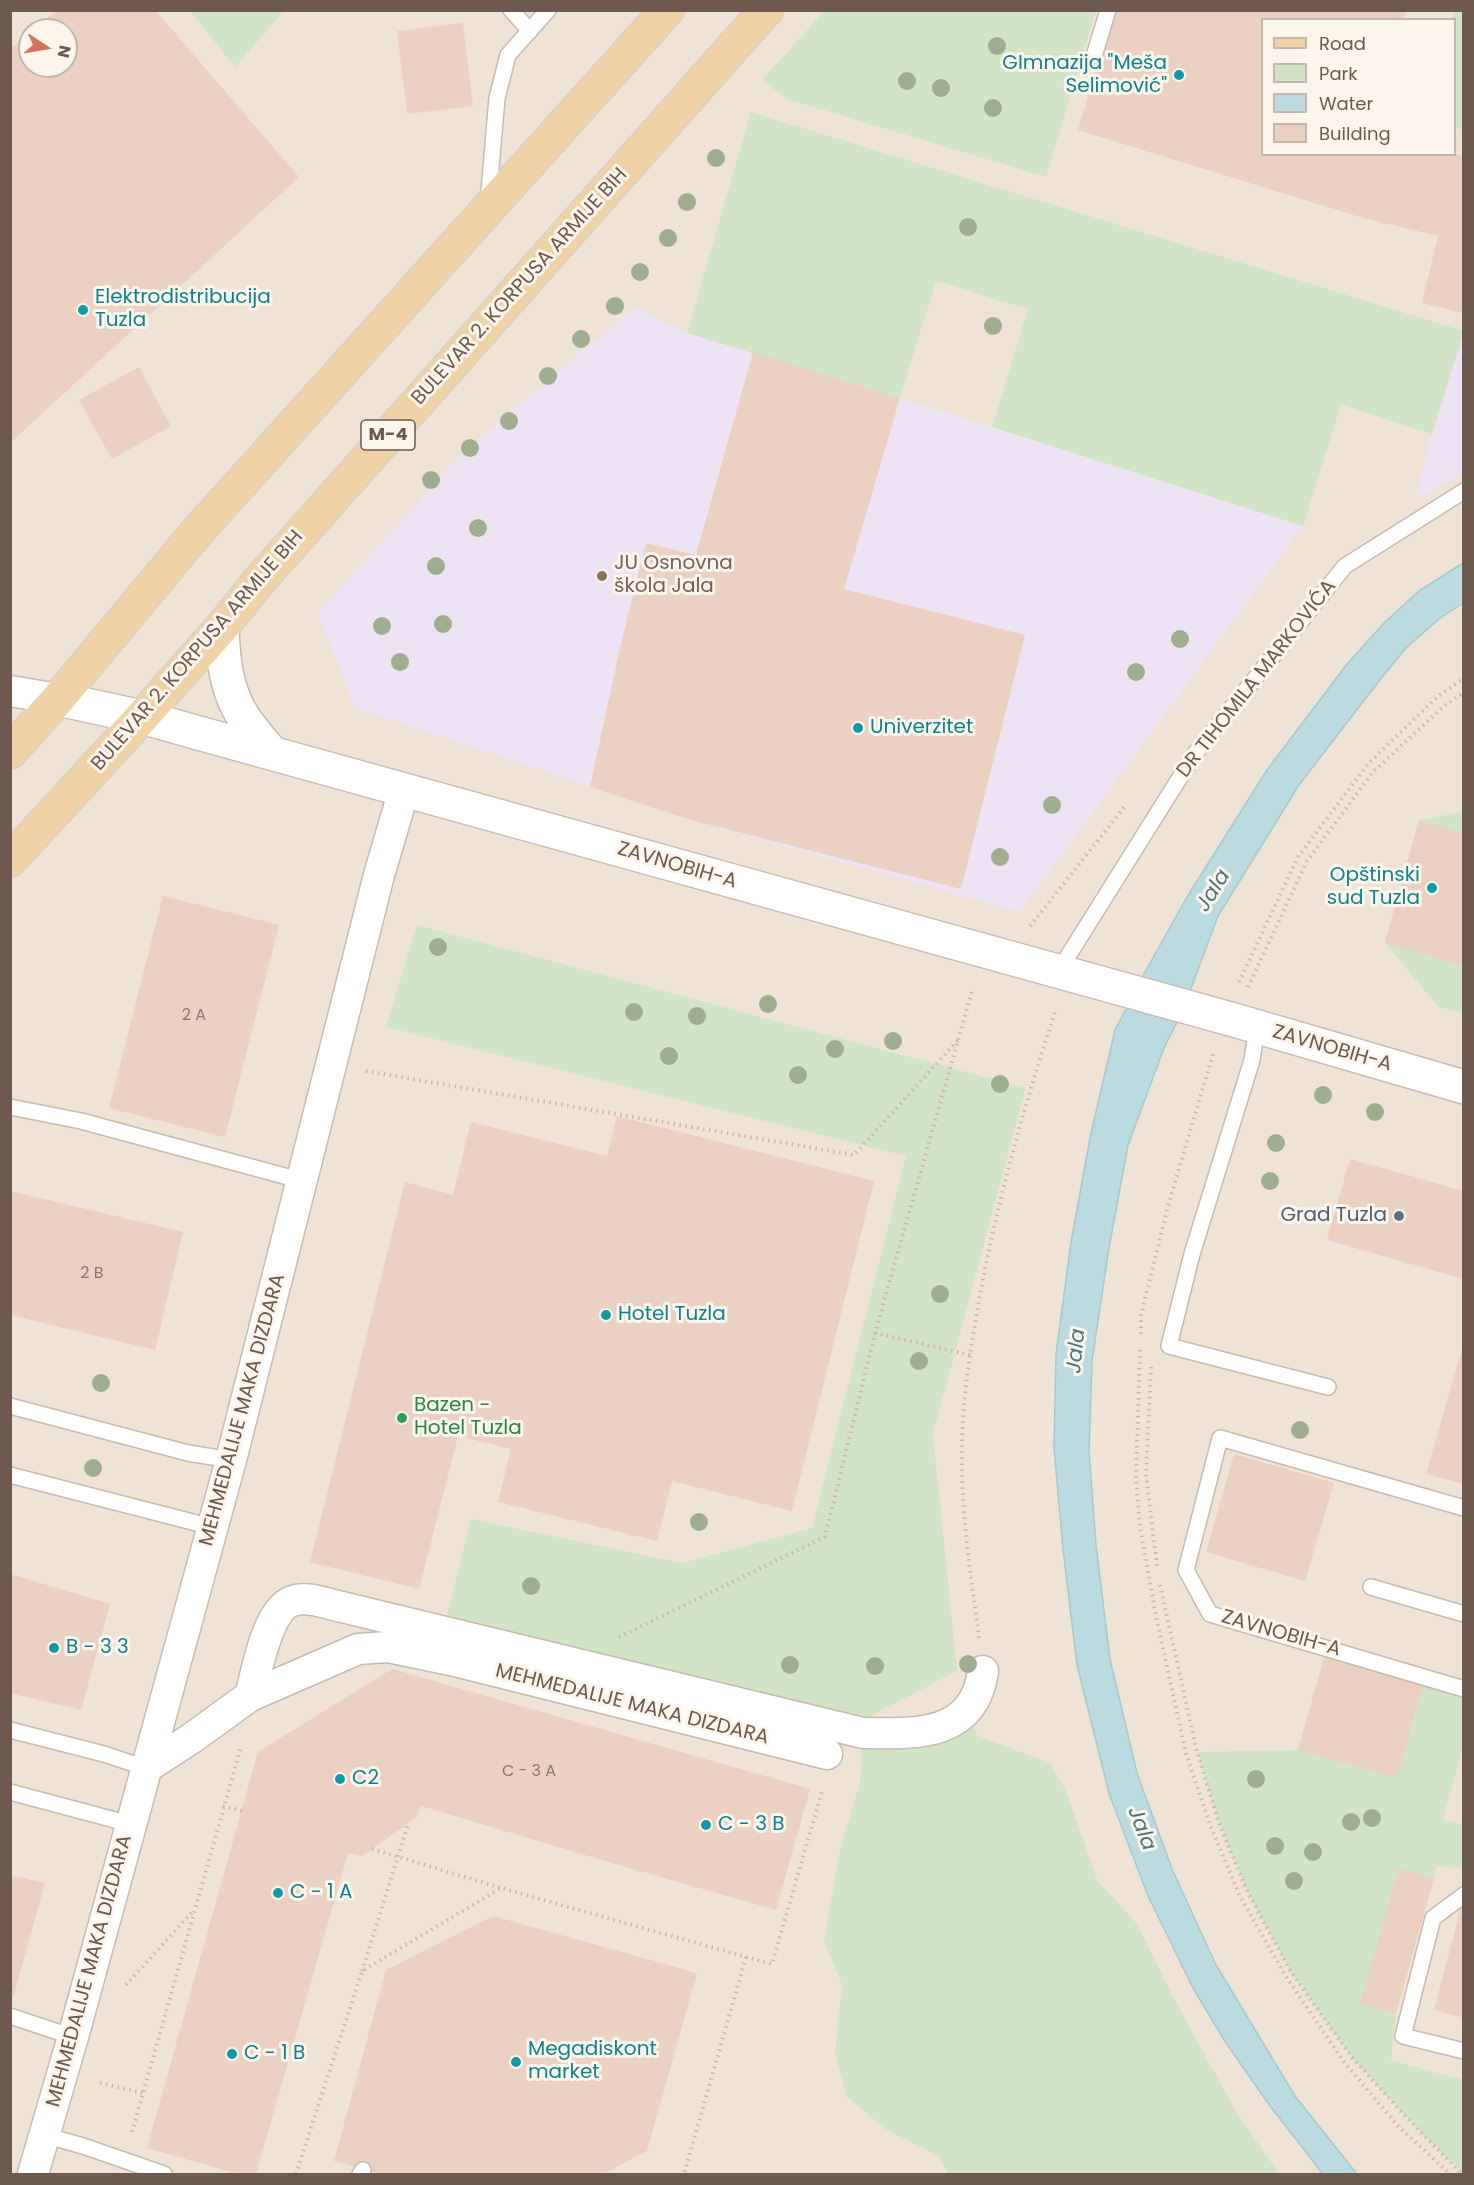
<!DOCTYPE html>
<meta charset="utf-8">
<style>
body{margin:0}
#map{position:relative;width:1474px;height:2185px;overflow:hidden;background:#f9f1e5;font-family:Poppins,sans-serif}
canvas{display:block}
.frame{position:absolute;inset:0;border:12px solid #6e594e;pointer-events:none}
.legend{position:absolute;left:1261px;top:18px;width:195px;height:138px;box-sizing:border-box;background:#fcf5eb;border:2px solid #c3b7ac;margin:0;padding:8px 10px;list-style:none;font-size:18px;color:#6e594e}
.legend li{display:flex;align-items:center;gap:12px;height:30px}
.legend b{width:30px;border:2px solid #c3b7ac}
.north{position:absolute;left:18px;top:18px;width:60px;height:60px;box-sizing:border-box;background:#fcf5eb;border:2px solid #c3b7ac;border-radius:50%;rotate:102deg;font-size:16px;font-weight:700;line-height:24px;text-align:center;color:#6e594e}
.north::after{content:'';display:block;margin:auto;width:21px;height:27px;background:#d3745a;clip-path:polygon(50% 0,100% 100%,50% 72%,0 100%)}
</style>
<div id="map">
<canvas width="1474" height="2185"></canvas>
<div class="frame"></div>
<ul class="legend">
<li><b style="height:8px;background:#efd3a6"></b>Road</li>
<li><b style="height:16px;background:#d2e4c6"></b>Park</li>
<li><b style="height:16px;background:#bcdbe0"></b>Water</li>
<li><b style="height:16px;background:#ead1c1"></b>Building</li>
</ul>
<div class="north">N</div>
</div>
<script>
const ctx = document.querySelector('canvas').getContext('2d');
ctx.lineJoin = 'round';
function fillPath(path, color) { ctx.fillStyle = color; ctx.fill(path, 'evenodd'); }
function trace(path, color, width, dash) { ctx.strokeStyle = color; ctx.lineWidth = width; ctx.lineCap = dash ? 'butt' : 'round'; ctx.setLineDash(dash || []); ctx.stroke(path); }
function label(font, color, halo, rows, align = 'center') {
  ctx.font = font + ' Poppins,sans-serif'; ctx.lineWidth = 6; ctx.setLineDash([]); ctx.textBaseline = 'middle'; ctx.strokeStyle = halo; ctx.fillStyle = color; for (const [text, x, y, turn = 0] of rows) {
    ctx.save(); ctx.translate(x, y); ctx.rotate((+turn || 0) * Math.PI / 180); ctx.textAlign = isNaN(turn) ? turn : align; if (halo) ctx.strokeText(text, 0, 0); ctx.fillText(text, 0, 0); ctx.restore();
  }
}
const residential = new Path2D(`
 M11,11H1463V2174H11ZM1262,20H1454V154H1262ZM30,30H66V66H30Z`);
const education = new Path2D(`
 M635,307L687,333L900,398L1303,526L1020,912L691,820L355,708L318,612L466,450Z
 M1463,336V472L1415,501L1432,434Z`);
const green = new Path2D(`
 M825,10L1096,11L1046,177L787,99L762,80Z
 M1455,10L1463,11V130L1455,127L1454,20L1452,19Z
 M190,11H284L235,67Z
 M751,112L1464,331L1432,434L1341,405L1303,526L992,427L1028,309L936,281L900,398L687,333Z
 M1463,812V1014L1438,1006L1385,943L1419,820Z
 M417,925L1026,1088L933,1434L957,1671L853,1725L445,1625L471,1519L682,1563L812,1528L906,1156L386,1027Z
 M1327,1648L1463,1689V1746L1443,1819L1463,1825V1866L1459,1868L1437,1866L1434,1878L1399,1869L1361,2004L1396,2014L1391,2060L1463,2080V2174L1404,2115L1351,2056L1291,1972L1248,1893L1220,1826L1197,1752L1298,1750Z
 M963,1713L978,1736L1050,1763L1067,1793L1097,1880L1137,1924L1173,1997L1234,2108L1279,2174H949L939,2156L887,2130L847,2097L835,2053L842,1985L824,1941L841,1845L860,1783L863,1733Z`);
const water = new Path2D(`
 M1463,563V603L1439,619L1406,648L1379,681L1299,785L1218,916L1183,1010L1164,1048L1128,1145L1109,1248L1092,1361L1089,1451L1096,1545L1110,1659L1137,1773L1172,1869L1215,1963L1295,2096L1357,2174H1323L1270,2106L1226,2043L1193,1988L1148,1896L1109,1793L1077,1665L1063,1549L1054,1448L1056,1354L1071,1242L1091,1133L1115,1030L1145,972L1187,897L1267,770L1347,664L1384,623L1419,591Z`);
const building = new Path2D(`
 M57,10H155L299,177L10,443V49L30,33V66H66V30H33Z
 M1114,10H1406L1403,20H1262V154H1454L1464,156V313L1422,303L1438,236L1360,217L1078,130Z
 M463,23L473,106L407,114L397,31Z
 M753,352L900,398L844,589L1025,635L961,889L691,820L590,787L620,648L646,543L696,555Z
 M139,367L171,426L112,459L79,400Z
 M1419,820L1464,833V966L1385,943Z
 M163,896L279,925L225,1137L109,1108Z
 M617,1116L874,1181L792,1511L672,1481L657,1541L498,1502L511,1449L458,1436L419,1589L310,1562L405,1182L453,1195L471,1122L607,1156Z
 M1350,1159L1464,1191V1279L1327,1240Z
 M10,1191L183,1232L155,1350L10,1315Z
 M1464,1342V1484L1426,1474Z
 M1234,1454L1334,1483L1305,1581L1206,1552Z
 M10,1574L110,1604L81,1710L10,1693Z
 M1324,1658L1423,1685L1397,1778L1298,1750Z
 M392,1669L810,1789L776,1910L602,1860L421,1806L417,1817L362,1856L348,1853L256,2174H239L147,2148L258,1752Z
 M1399,1868L1434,1878L1396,2014L1360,2004Z
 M10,1875L45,1883L13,1998H10Z
 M1461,1908L1464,1909V2018L1434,2010Z
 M493,1916L697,1973L647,2151L603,2174H381L334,2161L386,1970Z`);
const path = new Path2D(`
 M1030,926L1126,805
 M1239,982L1298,857L1368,764L1437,697L1464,678
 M1248,987L1307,861L1373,772L1444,706L1464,692
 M366,1071L854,1155L958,1040
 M875,1333L970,1355
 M1141,1334V1315L1168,1206L1214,1051
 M1140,1350L1136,1478L1140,1527L1156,1616L1186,1754L1212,1830L1240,1896L1285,1975L1344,2062L1397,2125L1450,2174
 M1151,1367L1146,1474L1157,1566
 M1160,1585L1197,1752L1220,1826L1248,1893L1291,1972L1351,2056L1404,2115L1462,2174
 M619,1637L825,1537L875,1333L972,991
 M979,1638C971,1576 961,1514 962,1452C962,1399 971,1346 980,1295C998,1198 1025,1103 1056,1009
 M223,1806L242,1811
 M372,1849L501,1888
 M746,1957L772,1964L823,1788
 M362,1971L408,1824
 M126,1985L194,1910
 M100,2083L143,2093
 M132,2132L241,1747
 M296,2174L362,1971L501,1888L746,1957L684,2174`);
const service = new Path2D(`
 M511,10L530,31
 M1094,56L1108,10
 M488,203L497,98L508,55L548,10
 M1058,972L1194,755L1345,566L1464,491
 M1257,1027L1252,1060L1192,1254L1169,1346L1328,1387
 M10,1107L81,1121L303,1181
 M10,1406L188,1453L231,1460
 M10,1475L212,1527
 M1464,1508L1220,1438L1186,1570L1210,1614L1464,1689
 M1371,1587L1464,1614
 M10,1730L104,1754L146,1768
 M10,1792L130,1824
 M1464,1895L1433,1918L1403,2036L1464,2051
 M10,2016L73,2037
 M44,2135L83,2146L164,2174
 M360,2174L363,2170`);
const minor = new Path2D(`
 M10,691L58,699
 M250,1696C257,1672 267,1605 296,1600C311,1597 328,1604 342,1607L863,1733C916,1734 974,1737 983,1671
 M146,1768L192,1738L250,1696L358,1649L388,1647L451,1660L827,1754
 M33,2174L73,2037L231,1460L379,875L404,790`);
const tertiary = new Path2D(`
 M222,627C223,660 226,693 246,721C254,732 263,743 272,753
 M58,699L142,717L195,732L1234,1020L1464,1087`);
const primary = new Path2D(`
 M10,752L58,699L197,532L667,10
 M10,860L142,717L222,627L259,581L766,10`);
const trees = [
 [997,46],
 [907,81],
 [941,88],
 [993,108],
 [716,158],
 [687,202],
 [968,227],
 [668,238],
 [640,272],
 [615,306],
 [993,326],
 [581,339],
 [548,376],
 [509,421],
 [470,448],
 [431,480],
 [478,528],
 [436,566],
 [443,624],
 [382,626],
 [1180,639],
 [400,662],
 [1136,672],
 [1052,805],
 [1000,857],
 [438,947],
 [768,1004],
 [634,1012],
 [697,1016],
 [893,1041],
 [835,1049],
 [669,1056],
 [798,1075],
 [1000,1084],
 [1323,1095],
 [1375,1112],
 [1276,1143],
 [1270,1181],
 [940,1294],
 [919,1361],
 [101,1383],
 [1300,1430],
 [93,1468],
 [699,1522],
 [531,1586],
 [968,1664],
 [790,1665],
 [875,1666],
 [1256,1779],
 [1372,1818],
 [1351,1822],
 [1275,1846],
 [1313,1852],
 [1294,1881]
];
const markers = [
 [1179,75,6,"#0f9aa8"],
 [83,310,6,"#0f9aa8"],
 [602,576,6,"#8d6e63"],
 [858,728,6,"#0f9aa8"],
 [1432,888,6,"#0f9aa8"],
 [1399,1216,6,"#5c6f8a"],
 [606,1315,6,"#0f9aa8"],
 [402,1418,6,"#2e9e5b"],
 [54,1648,6,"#0f9aa8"],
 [340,1779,6,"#0f9aa8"],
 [706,1825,6,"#0f9aa8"],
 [278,1893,6,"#0f9aa8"],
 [232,2054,6,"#0f9aa8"],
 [516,2062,6,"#0f9aa8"]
];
const numberNames = [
 ["2 A",194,1016],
 ["2 B",92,1274],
 ["C - 3 A",529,1772]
];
const shields = [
 [388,435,54]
];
const shieldNames = [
 ["M-4",388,435]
];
const cultureNames = [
 ["GImnazija \"Meša",1167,64,"right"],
 ["Selimović\"",1167,87,"right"],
 ["Elektrodistribucija",95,298],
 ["Tuzla",95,321],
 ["Univerzitet",870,728],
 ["Opštinski",1420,876,"right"],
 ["sud Tuzla",1420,899,"right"],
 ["Hotel Tuzla",618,1315],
 ["B - 3 3",66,1648],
 ["C2",352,1779],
 ["C - 3 B",718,1825],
 ["C - 1 A",290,1893],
 ["Megadiskont",528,2050],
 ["market",528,2073],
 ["C - 1 B",244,2054]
];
const streetNames = [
 ["BULEVAR 2. KORPUSA ARMIJE BIH",520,287,-48],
 ["BULEVAR 2. KORPUSA ARMIJE BIH",198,651,-49],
 ["DR TIHOMILA MARKOVIĆA",1257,679,-52],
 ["ZAVNOBIH-A",677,866,16],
 ["ZAVNOBIH-A",1332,1049,16],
 ["MEHMEDALIJE MAKA DIZDARA",243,1410,-75],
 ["ZAVNOBIH-A",1281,1634,16],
 ["MEHMEDALIJE MAKA DIZDARA",632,1705,14],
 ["MEHMEDALIJE MAKA DIZDARA",90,1971,-75]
];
const educationNames = [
 ["JU Osnovna",614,564],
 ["škola Jala",614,587]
];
const serviceNames = [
 ["Grad Tuzla",1387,1216]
];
const leisureNames = [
 ["Bazen -",414,1406],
 ["Hotel Tuzla",414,1429]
];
const waterNames = [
 ["Jala",1214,891,-58],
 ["Jala",1077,1351,-84],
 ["Jala",1141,1829,69]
];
fillPath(residential, '#efe3d5');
fillPath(education, '#eee2f5');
fillPath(green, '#d2e4c6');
fillPath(water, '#bcdbe0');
trace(water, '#a4cad0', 1.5);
fillPath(building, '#ead1c1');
trace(service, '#c8b9ad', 18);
trace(minor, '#c8b9ad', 33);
trace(tertiary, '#c8b9ad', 36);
trace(primary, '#d6d1cd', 36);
trace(path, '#cfb4a4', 4, [1.5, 4.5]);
trace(service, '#fff', 15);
trace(minor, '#fff', 30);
trace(tertiary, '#fff', 33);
trace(primary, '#efd3a6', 33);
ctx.fillStyle = '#a0ae90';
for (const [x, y] of trees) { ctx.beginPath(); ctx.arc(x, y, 9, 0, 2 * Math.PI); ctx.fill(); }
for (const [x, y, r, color] of markers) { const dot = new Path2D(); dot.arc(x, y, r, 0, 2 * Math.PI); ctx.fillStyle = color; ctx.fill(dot); trace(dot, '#fcf5eb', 2); }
label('16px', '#8d776b', null, numberNames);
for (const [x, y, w] of shields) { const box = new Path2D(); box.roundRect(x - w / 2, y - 15, w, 30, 4.5); ctx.fillStyle = '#fcf5eb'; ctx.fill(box); trace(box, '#6e594e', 1.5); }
label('bold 18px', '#6e594e', null, shieldNames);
label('20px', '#0d838f', '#fcf5eb', cultureNames, 'left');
label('20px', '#6e594e', '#fcf5eb', streetNames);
label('20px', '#785e54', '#fcf5eb', educationNames, 'left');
label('20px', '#4e5e75', '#fcf5eb', serviceNames, 'right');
label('20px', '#27864d', '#fcf5eb', leisureNames, 'left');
label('italic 21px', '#4b767f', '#fcf5eb', waterNames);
</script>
